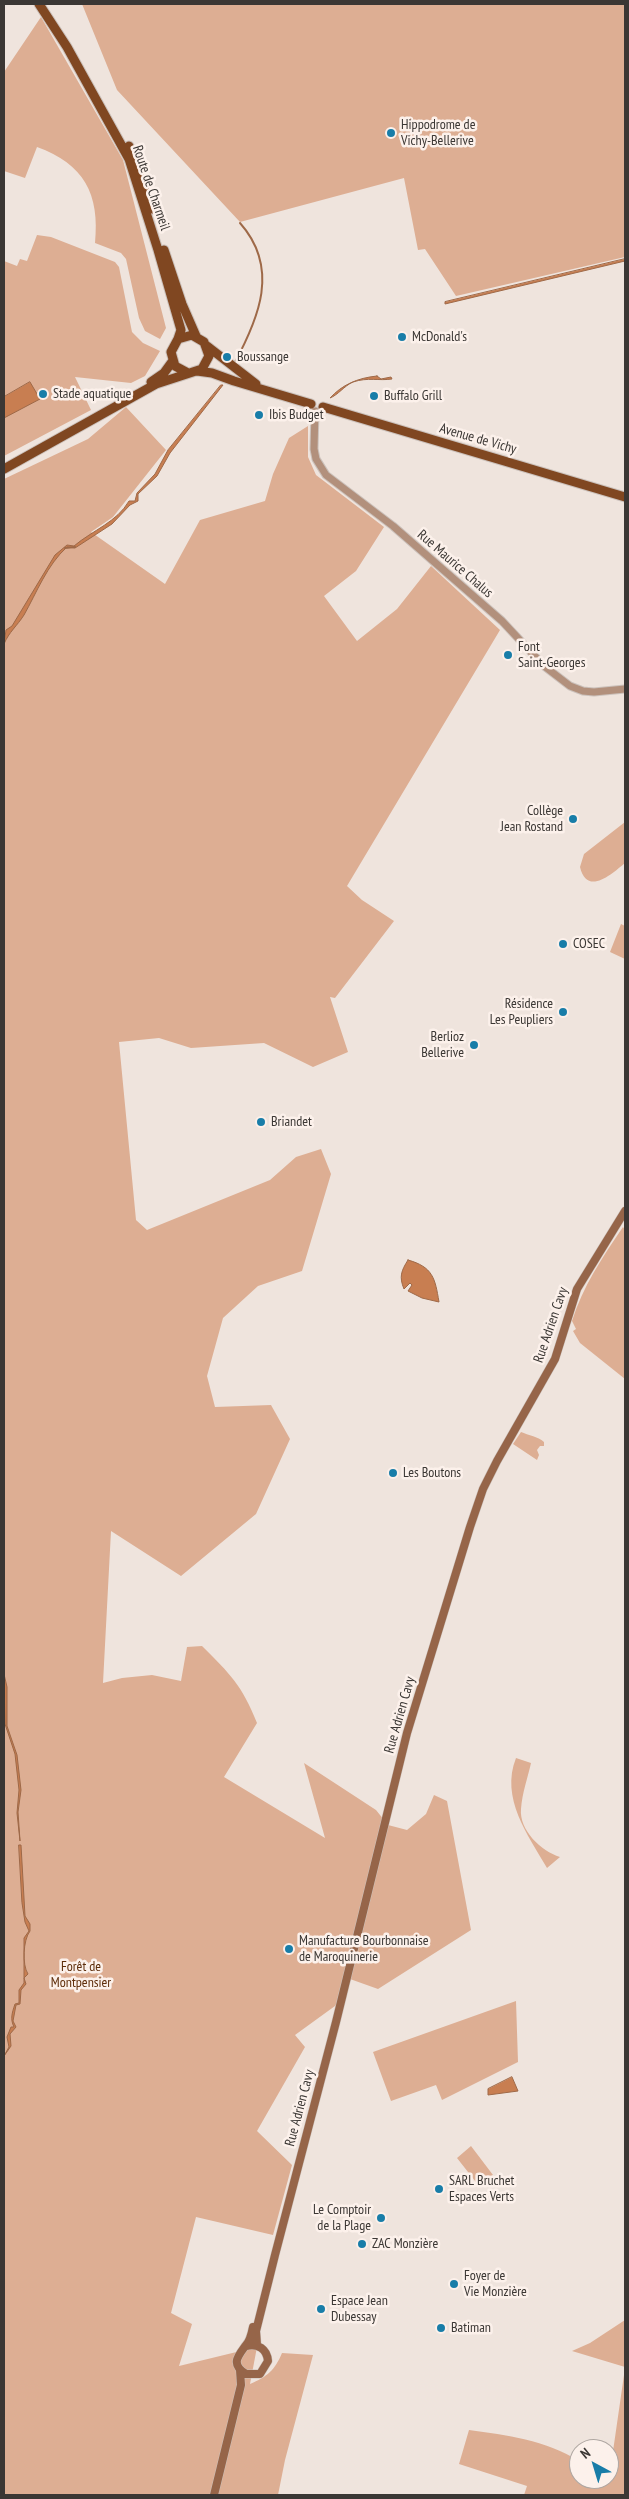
<!DOCTYPE html>
<meta charset="utf-8">
<style>
body{margin:0}
#map{position:relative;width:629px;height:2499px;overflow:hidden;background:#efe4dd;font-family:"PT Sans Narrow",sans-serif}
canvas{display:block}
.frame{position:absolute;inset:0;border:5px solid #3b3734;pointer-events:none}
.north{position:absolute;left:569px;top:2439px;width:50px;height:50px;box-sizing:border-box;background:#fcf1eb;border:1px solid #afa7a2;border-radius:50%;rotate:321deg;font-size:14px;font-weight:700;line-height:20px;text-align:center;color:#3b3734}
.north::after{content:'';display:block;margin:auto;width:18px;height:22px;background:#187da8;clip-path:polygon(50% 0,100% 100%,50% 72%,0 100%)}
</style>
<div id="map">
<canvas width="629" height="2499"></canvas>
<div class="frame"></div>
<div class="north">N</div>
</div>
<script>
const ctx = document.querySelector('canvas').getContext('2d');
ctx.lineJoin = 'round';
function fillPath(path, color) { ctx.fillStyle = color; ctx.fill(path, 'evenodd'); }
function trace(path, color, width, dash) { ctx.strokeStyle = color; ctx.lineWidth = width; ctx.lineCap = dash ? 'butt' : 'round'; ctx.setLineDash(dash || []); ctx.stroke(path); }
function label(font, color, halo, rows, align = 'center') {
  ctx.font = font + ' "PT Sans Narrow",sans-serif'; ctx.lineWidth = 5; ctx.setLineDash([]); ctx.textBaseline = 'middle'; ctx.strokeStyle = halo; ctx.fillStyle = color; for (const [text, x, y, turn = 0] of rows) {
    ctx.save(); ctx.translate(x, y); ctx.rotate((+turn || 0) * Math.PI / 180); ctx.textAlign = isNaN(turn) ? turn : align; if (halo) ctx.strokeText(text, 0, 0); ctx.fillText(text, 0, 0); ctx.restore();
  }
}
const green = new Path2D(`
 M82,4H625V257L456,296L425,249L418,250L404,178L240,222L117,90Z
 M41,17L123,160L166,328L160,339L145,331L139,318L126,259L121,253L95,243C100,194 84,164 37,147L25,178L4,171V72Z
 M37,235L51,237L115,262L119,267L132,332L143,343L160,351L145,376L131,383L75,377L91,410L4,456V261L17,266L20,259L27,261Z
 M126,407L166,450L113,517L91,532L165,584L200,520L265,501L273,474L289,438L308,426V457L316,475L384,527L356,571L324,596L357,641L397,609L431,566L500,630L347,886L362,900L394,921L335,998L330,997L348,1052L313,1067L264,1043L191,1048L159,1038L119,1042L136,1220L147,1230L270,1180L296,1157L321,1149L331,1174L302,1271L258,1286L223,1318L207,1376L215,1407L271,1405L290,1439L256,1514L181,1576L111,1531L103,1683L122,1678L152,1675L181,1681L187,1647L202,1646C230,1674 242,1685 257,1723L224,1777L325,1838L304,1763L376,1810L388,1825L407,1830L426,1814L434,1795L447,1801L471,1930L378,1989L350,1979L346,1998L295,2035L305,2047L257,2131L292,2165L273,2235L196,2217L171,2313L192,2324L179,2366L257,2347L250,2384C267,2377 275,2370 282,2353L313,2355L285,2460L278,2495H4V479L88,439Z
 M625,822V863C613,873 587,897 580,867L584,854Z
 M621,924L625,926V959L610,952Z
 M623,1227L625,1230V1379L580,1343L573,1331L576,1329L572,1321C583,1286 602,1258 623,1227Z
 M521,1432C528,1435 539,1437 544,1442V1446H540L537,1450L539,1455L537,1460L513,1444Z
 M516,1758L531,1763C528,1777 522,1793 521,1809C519,1830 541,1851 560,1857L547,1868C528,1835 500,1798 516,1758Z
 M516,2001L518,2062L442,2100L436,2085L391,2101L373,2052Z
 M471,2146L493,2175L479,2186L457,2158Z
 M625,2320V2367L572,2351L590,2343Z
 M625,2368V2495H524L527,2486L459,2464L469,2430C507,2435 545,2440 579,2461V2479H609Z`);
const water = new Path2D(`
 M625,259V261L445,304V302Z
 M377,376L381,379L391,377L392,379C379,381 368,377 353,382C344,386 338,395 330,398C342,385 357,378 377,376Z
 M30,382L40,399L4,418V397Z
 M221,385H223L170,453L157,476L138,494V501L130,505L112,524L75,548L67,547C47,565 37,592 24,615C17,626 9,632 4,644L6,630L12,626L55,555L67,545L74,546C93,530 117,522 129,501H135L137,493L155,474L168,450Z
 M408,1260C433,1267 435,1278 439,1302L422,1298L408,1291L412,1285L410,1283L404,1289C399,1277 401,1271 408,1260Z
 M4,1674L7,1687V1726L17,1755L21,1790L18,1812L20,1841L17,1813L19,1790L15,1754L5,1724Z
 M19,1845H21L25,1916L30,1924V1931C23,1940 22,1965 28,1974L24,1978L26,1984L21,1990L20,2004L16,2005L13,2021L16,2027L10,2034L11,2046L4,2056L9,2047L7,2037L11,2027H14C10,2019 12,2013 15,2004L19,2003V1990L24,1983V1938L29,1931L25,1922L22,1903Z
 M512,2077L518,2091L488,2095V2089Z`);
const stream = new Path2D(`
 M234,364C259,318 280,268 240,223
 M65,548L75,547`);
const tertiary = new Path2D(`
 M315,411L314,449L316,459L326,475L393,526L502,621L544,666L570,686L583,691L594,692L625,689`);
const secondary = new Path2D(`
 M257,2345L256,2331L275,2255L336,2022L407,1733L470,1527L483,1489L497,1461L555,1359L577,1289L625,1211
 M246,2346C258,2343 267,2349 268,2361L260,2374H246C230,2364 238,2356 246,2345C250,2341 252,2332 253,2327
 M214,2495L241,2385L240,2370`);
const primary = new Path2D(`
 M39,4L67,47L129,159L158,250L181,330L178,339
 M129,146L152,209
 M164,250L182,304L196,336
 M207,346L256,384
 M197,371L212,373L234,381L311,404
 M151,382L164,373L172,362
 M323,407L625,497
 M4,469L156,384L202,369L209,356L204,342L192,335L178,339L171,352L175,366L188,373`);
const markers = [
 [391,133,5,"#187da8"],
 [402,337,5,"#187da8"],
 [227,357,5,"#187da8"],
 [43,394,5,"#187da8"],
 [374,396,5,"#187da8"],
 [259,415,5,"#187da8"],
 [508,655,5,"#187da8"],
 [573,819,5,"#187da8"],
 [563,944,5,"#187da8"],
 [563,1012,5,"#187da8"],
 [474,1045,5,"#187da8"],
 [261,1122,5,"#187da8"],
 [393,1473,5,"#187da8"],
 [289,1949,5,"#187da8"],
 [439,2189,5,"#187da8"],
 [381,2218,5,"#187da8"],
 [362,2244,5,"#187da8"],
 [454,2284,5,"#187da8"],
 [321,2309,5,"#187da8"],
 [441,2328,5,"#187da8"]
];
const poiNames = [
 ["Hippodrome de",401,125],
 ["Vichy-Bellerive",401,141],
 ["McDonald's",412,337],
 ["Boussange",237,357],
 ["Stade aquatique",53,394],
 ["Buffalo Grill",384,396],
 ["Ibis Budget",269,415],
 ["Font",518,647],
 ["Saint-Georges",518,663],
 ["Collège",563,811,"right"],
 ["Jean Rostand",563,827,"right"],
 ["COSEC",573,944],
 ["Résidence",553,1004,"right"],
 ["Les Peupliers",553,1020,"right"],
 ["Berlioz",464,1037,"right"],
 ["Bellerive",464,1053,"right"],
 ["Briandet",271,1122],
 ["Les Boutons",403,1473],
 ["Manufacture Bourbonnaise",299,1941],
 ["de Maroquinerie",299,1957],
 ["SARL Bruchet",449,2181],
 ["Espaces Verts",449,2197],
 ["Le Comptoir",371,2210,"right"],
 ["de la Plage",371,2226,"right"],
 ["ZAC Monzière",372,2244],
 ["Foyer de",464,2276],
 ["Vie Monzière",464,2292],
 ["Espace Jean",331,2301],
 ["Dubessay",331,2317],
 ["Batiman",451,2328]
];
const streetNames = [
 ["Route de Charmeil",151,188,71],
 ["Avenue de Vichy",478,439,16],
 ["Rue Maurice Chalus",455,564,41],
 ["Rue Adrien Cavy",551,1325,-71],
 ["Rue Adrien Cavy",400,1715,-74],
 ["Rue Adrien Cavy",300,2108,-75]
];
const parkNames = [
 ["Forêt de",81,1967],
 ["Montpensier",81,1983]
];
fillPath(green, '#ddae93');
fillPath(water, '#c87e51');
trace(water, '#9e6948', 1);
trace(stream, '#9e6948', 2);
trace(tertiary, '#cbc1bb', 9);
trace(secondary, '#cbc1bb', 9);
trace(primary, '#cbc1bb', 11);
trace(tertiary, '#b2907c', 7);
trace(secondary, '#966549', 8);
trace(primary, '#804721', 9);
for (const [x, y, r, color] of markers) { const dot = new Path2D(); dot.arc(x, y, r, 0, 2 * Math.PI); ctx.fillStyle = color; ctx.fill(dot); trace(dot, '#fcf1eb', 2); }
label('14px', '#3b3734', '#fcf1eb', poiNames, 'left');
label('14px', '#3b3734', '#fcf1eb', streetNames);
label('14px', '#5e2d0a', '#fcf1eb', parkNames);
</script>
